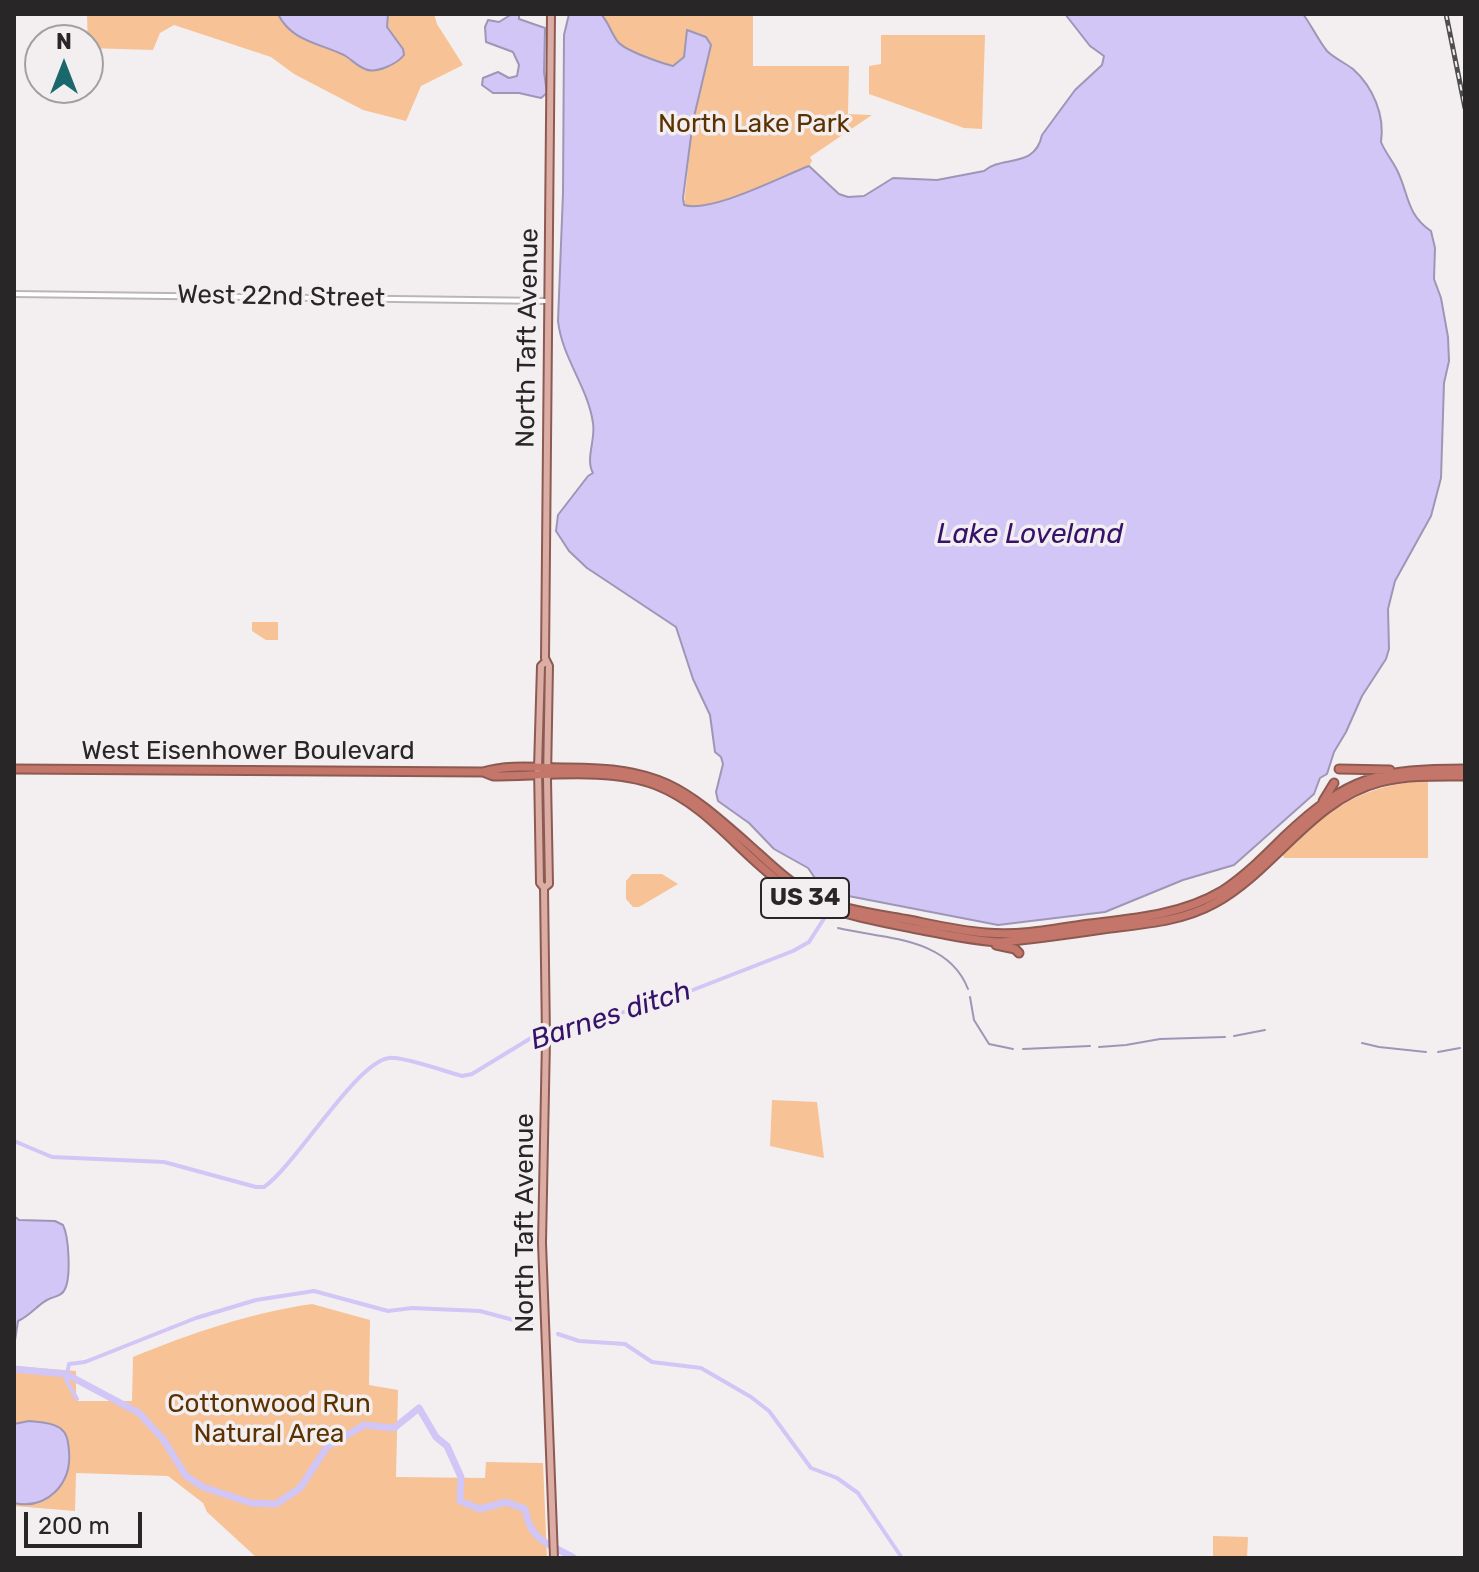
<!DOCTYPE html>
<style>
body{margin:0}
#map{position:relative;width:1479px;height:1572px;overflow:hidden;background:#f3eff0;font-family:Rubik,sans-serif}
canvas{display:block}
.frame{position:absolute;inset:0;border:16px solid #282627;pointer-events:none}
.north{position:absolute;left:24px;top:24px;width:80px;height:80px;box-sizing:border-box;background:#f3eff0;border:2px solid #a29fa0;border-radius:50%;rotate:0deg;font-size:22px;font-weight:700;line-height:32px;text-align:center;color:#282627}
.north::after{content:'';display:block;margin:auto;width:28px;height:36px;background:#1a676c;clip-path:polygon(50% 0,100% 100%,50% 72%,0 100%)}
.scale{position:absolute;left:24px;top:1512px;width:118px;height:36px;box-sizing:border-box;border:4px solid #282627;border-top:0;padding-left:10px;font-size:24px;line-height:28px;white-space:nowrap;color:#282627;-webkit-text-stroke:6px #f3eff0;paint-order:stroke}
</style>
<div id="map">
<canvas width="1479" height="1572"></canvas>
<div class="frame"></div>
<div class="north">N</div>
<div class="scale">200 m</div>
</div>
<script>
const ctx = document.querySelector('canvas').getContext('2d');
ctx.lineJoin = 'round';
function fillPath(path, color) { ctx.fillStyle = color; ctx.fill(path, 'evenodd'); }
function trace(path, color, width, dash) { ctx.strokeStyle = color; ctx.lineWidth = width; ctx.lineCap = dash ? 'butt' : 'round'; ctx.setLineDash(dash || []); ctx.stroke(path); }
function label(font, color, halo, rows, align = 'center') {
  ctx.font = font + ' Rubik,sans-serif'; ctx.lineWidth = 7; ctx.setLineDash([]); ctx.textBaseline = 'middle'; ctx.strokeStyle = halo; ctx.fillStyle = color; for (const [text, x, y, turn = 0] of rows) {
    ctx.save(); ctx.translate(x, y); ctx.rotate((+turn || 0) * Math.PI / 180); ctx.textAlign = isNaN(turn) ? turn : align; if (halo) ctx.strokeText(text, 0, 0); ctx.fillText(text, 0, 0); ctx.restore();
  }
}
const green = new Path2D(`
 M87,14H434L437,24L463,65L421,86L406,121L363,110L294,74L271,57L174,25L160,33L153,50L88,48Z
 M601,14H753V66H849L848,114L872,115L810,157L812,161L809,166C779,177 712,213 684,205L693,121L711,45L685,48L684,57L673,66C661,63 626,51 619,42C611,33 609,23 601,14Z
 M881,35H985L982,129L964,128L869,94V66L881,64Z
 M252,622H278V640H266L252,631Z
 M1428,781V858H1284L1282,853C1329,809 1362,784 1428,781Z
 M632,874H662L678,884L639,907H633L626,899V881Z
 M772,1100L817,1102L824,1158L770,1146Z
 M312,1304L370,1320L369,1385L398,1390L396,1477L485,1478L486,1462L543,1463L547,1558H257L207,1512L203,1503L168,1476L76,1473L75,1511L14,1506V1366L76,1371V1401H132L133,1357C192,1333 249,1313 312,1304Z
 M1213,1536L1248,1537L1247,1558H1213Z`);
const water = new Path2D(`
 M278,14H388L387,27L403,49L404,55C397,64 376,74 365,69C357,66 351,59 344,55C319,43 291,41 278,14Z
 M512,14H519V19L545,28L544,72L547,93L541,98L519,93H493L482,85L483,78L498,72L509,78L517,76L519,65L513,52L486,42L485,27L488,20L499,22Z
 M569,14H601C609,23 611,33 618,42C626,51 661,63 673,66L684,57L687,30L706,37L711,45L693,121L683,198L684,205C712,213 780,177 809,166L839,194L848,197L864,196L893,178L937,180L984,171C1002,155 1035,169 1042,135L1075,90L1102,65L1104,56L1090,46L1065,14H1303C1312,26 1318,40 1327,51C1334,58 1345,63 1353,69C1373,87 1385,115 1381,142C1385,152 1392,160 1397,170C1409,194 1406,214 1431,231L1435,248L1434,279L1441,298L1448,337L1449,361L1444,383L1441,478L1431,516L1395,581L1388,609L1389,649L1386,659L1362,696L1346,732L1334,752L1327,774L1320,778L1314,794L1234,865L1183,880L1105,912L998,925L838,894L835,901L823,897L826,889L817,881L808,868L774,849L749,823L718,801L716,792L723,764L721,757L715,752L710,715L693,679L676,627L587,568L569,551L556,531L558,515L588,476L593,473C585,459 596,439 593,423C588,387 562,358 558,321L563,193L564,35Z
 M14,1216L19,1220L55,1221L63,1225C69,1237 71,1277 65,1289C62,1296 56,1296 49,1299C38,1304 31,1315 18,1321L14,1347Z
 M29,1421C38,1422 52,1422 60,1428C68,1434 68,1442 69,1451C72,1484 47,1510 14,1503V1424Z`);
const stream = new Path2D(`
 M838,928C885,939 948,937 968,989
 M970,997L974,1020L989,1044L1013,1049
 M1234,1036L1265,1030
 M1362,1043L1379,1047L1426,1052
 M1099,1047L1126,1045L1160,1039L1225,1037
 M1023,1049L1090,1046
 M1438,1052L1460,1048`);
const canal = new Path2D(`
 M14,1141L52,1157L164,1162L256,1187H264C296,1165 356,1062 389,1058C402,1056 447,1072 462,1076L472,1074L531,1038L667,1000L793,951L809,942L825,917
 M558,1334L579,1341L625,1344L652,1362L701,1368L751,1397L769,1411L811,1468L837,1478L858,1493L902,1558
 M77,1399L66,1380L69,1364L85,1362L196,1318L256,1300L314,1291L388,1311L412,1308L480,1311L532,1325`);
const river = new Path2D(`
 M14,1369L66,1374L139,1413L163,1439L186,1476L203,1487L251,1503L276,1504L300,1488L327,1447L364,1425L394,1428L419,1408L436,1437L447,1446L461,1477L460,1501L480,1509L506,1502L525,1509C530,1541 549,1544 574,1558`);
const minor = new Path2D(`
 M14,294L547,301`);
const major = new Path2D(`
 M551,14L545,658L549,666L547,779L549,884L544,888L546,1039L542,1243L554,1558
 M544,888L540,883L538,768L541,666L545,662`);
const highway = new Path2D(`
 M14,769L483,772C508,764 540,768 567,768C659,768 681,785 749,845C768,862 787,881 810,894C840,910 876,914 909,920C934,925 960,931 986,933C1018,936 1050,930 1082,925C1129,919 1180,916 1222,891C1245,876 1266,855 1285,836C1348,776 1381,769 1465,769
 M1339,769L1390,770
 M483,772L493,776C542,776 611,767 656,785C707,805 738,851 780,882C820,913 869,919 917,929C945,934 972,941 1001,942C1035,939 1069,934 1103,929C1141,924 1181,922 1215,903C1275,870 1311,800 1380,782C1408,775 1437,776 1465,776
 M1323,801L1334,783
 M996,945L1015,949L1019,953`);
const rail = new Path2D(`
 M1446,14L1465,108`);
const shields = [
 [805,898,88]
];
const shieldNames = [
 ["US 34",805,898]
];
const parkNames = [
 ["North Lake Park",754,124],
 ["Cottonwood Run",269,1404],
 ["Natural Area",269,1434]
];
const streetNames = [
 ["West 22nd Street",281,297,1],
 ["North Taft Avenue",528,338,-89],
 ["West Eisenhower Boulevard",248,751],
 ["North Taft Avenue",525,1223,-90]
];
const waterNames = [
 ["Lake Loveland",1030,535],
 ["Barnes ditch",611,1016,-18]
];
fillPath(green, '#f7c295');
fillPath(water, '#d1c6f5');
trace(water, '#9e96b7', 2);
trace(stream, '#9e96b7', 2);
trace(canal, '#d1c6f5', 4);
trace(river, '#d1c6f5', 7);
trace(minor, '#bab6b7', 8);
trace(major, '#8d5a52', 10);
trace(highway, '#8d5a52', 11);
trace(minor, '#fff', 4);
trace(major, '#dbada5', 6);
trace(highway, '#c37669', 7);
trace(rail, '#4f4d4e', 5);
trace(rail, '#f3eff0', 2, [6]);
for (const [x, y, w] of shields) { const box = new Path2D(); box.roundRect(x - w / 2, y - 20, w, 40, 6); ctx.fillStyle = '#f3eff0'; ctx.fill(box); trace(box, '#282627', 2); }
label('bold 24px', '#282627', null, shieldNames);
label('26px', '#5d3201', '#f3eff0', parkNames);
label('26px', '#282627', '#f3eff0', streetNames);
label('italic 28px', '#37126a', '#f3eff0', waterNames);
</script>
